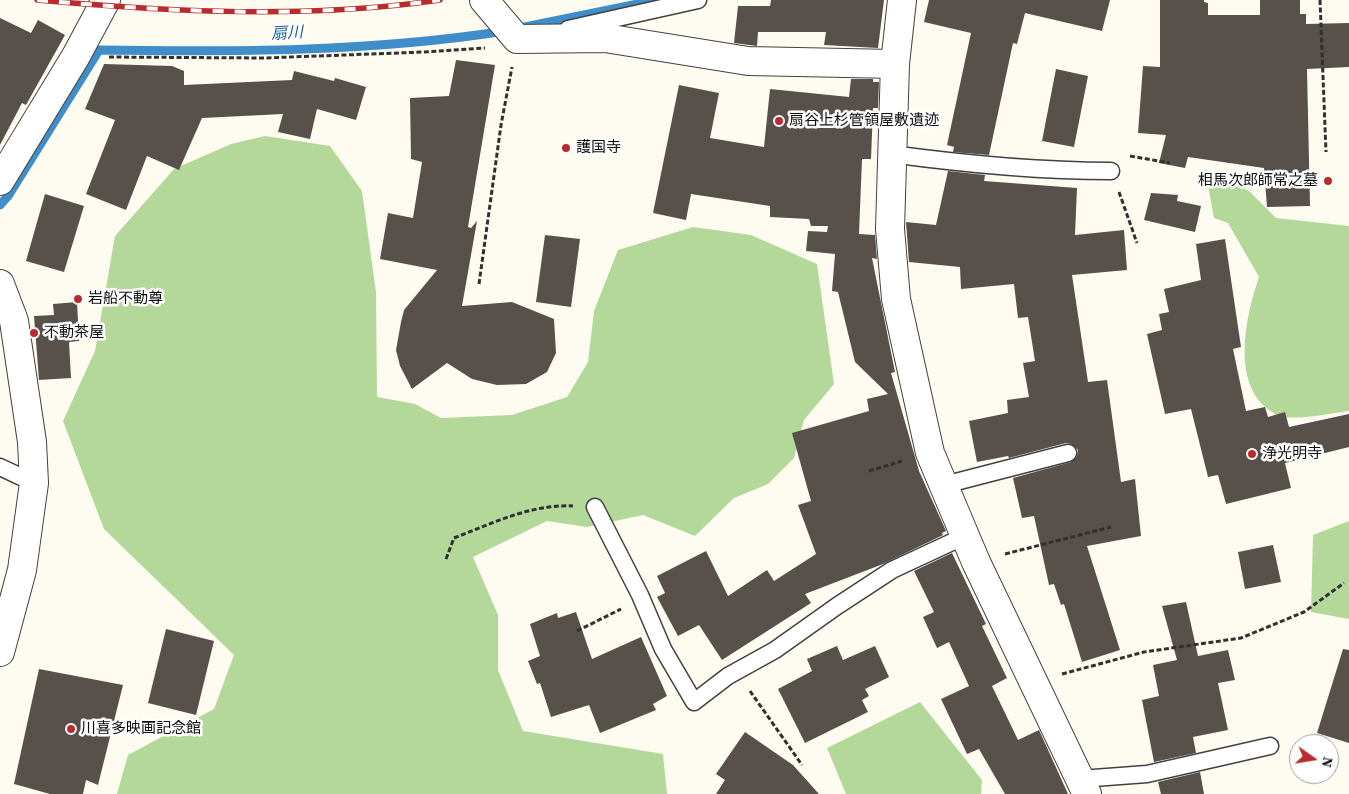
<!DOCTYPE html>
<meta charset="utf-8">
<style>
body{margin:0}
#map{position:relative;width:1349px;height:794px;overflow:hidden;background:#fefcf0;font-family:"Source Serif 4",serif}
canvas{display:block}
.north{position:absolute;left:1289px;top:734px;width:50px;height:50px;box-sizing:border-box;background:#fff;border:1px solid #9f9f9f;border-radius:50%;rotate:103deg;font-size:14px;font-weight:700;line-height:20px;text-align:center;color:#0e0e0e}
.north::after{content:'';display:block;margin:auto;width:18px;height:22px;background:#ba2b2d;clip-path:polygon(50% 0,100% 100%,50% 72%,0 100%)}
</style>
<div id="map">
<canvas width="1349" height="794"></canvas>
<div class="north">N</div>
</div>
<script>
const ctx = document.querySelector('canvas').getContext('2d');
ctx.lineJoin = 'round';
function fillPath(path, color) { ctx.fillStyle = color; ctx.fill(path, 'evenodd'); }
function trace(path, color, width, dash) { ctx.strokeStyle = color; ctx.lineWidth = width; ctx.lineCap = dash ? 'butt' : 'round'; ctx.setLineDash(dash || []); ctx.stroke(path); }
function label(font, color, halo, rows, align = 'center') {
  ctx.font = font + ' "Source Serif 4","Noto Sans JP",serif'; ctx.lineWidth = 5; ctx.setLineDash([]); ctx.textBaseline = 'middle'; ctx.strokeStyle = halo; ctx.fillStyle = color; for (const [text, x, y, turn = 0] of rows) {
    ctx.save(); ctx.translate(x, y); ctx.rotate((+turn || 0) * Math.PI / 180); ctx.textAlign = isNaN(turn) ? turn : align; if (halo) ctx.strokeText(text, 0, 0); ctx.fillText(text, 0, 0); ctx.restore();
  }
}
const forest = new Path2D(`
 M265,136L330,146L362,191L376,292L377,397L415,404L441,418L512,415L567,397L588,362L594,311L618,250L693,227L751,235L817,264L834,384L804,420L794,458L768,484L734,498L695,536L643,515L587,527L547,521L473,557L498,615V670L523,731L663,754L667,794H117L128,755L214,709L234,655L104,529L63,421L95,351L115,236L174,169L231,144Z
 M1205,169L1249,191L1276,218L1349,226V411C1333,413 1294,421 1280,416C1228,394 1245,318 1259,277L1228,223L1214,218Z
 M1349,521V619L1311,612L1313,535Z
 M920,702L982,780L981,794H846L827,748Z`);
const stream = new Path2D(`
 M525,27L657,0
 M0,205L8,196L99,50C234,52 371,52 505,31`);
const building = new Path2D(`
 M771,0H884L878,48L824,45L826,32H758L757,46L734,43L738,6H770Z
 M929,0H1110L1102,31L1025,13L1017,44L1013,43L989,155L953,152L954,147L947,145L971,33L924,22Z
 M1160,0H1204V2L1208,3V15H1260V0H1300V14H1306V24L1349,23V67L1307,69L1310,206L1267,207L1264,168L1188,157L1185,168L1159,163L1166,135L1138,133L1143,66L1160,67Z
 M0,18L31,33L38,20L65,35L26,105L22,103L0,145Z
 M456,60L495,65L468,227L471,228L477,221L462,306L512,302L554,319L556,353L547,372L526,384L497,385L472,379L447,363L412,389L400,366L396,350L401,322L404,310L437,270L380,259L388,213L413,218L422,162L411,159L410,98L449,96Z
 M104,64L172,66L184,71V85L292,80L294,71L334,81L335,78L366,87L356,120L317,109L310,139L278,132L283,114L202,118L179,170L147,156L126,210L86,194L115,120L85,109Z
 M1056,69L1088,76L1074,147L1042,141Z
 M851,79H873V82H879L878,108H873L871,159H862L859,234L875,235L877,259L872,258L895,372L891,373L919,471L946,531L942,533L943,535L883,564L805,594L811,603L722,660L699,625L678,636L657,597L665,593L657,576L706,551L728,596L767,570L774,581L816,554L798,505L811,501L792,433L869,411L867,399L888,394L855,362L838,292L832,291L835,254L806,251L808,231L827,232L828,226H811L809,219L770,217V206L691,194L686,220L653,213L679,85L719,93L710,138L764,147L770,89L849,97Z
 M948,171L985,175L984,181L1077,188L1075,235L1124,230L1127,270L1072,275L1088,382L1107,380L1121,482L1135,479L1141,536L1087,546L1120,650L1082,662L1064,604L1061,605L1054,584L1049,585L1034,516L1022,518L1013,478L1071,462L1077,456L1078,450L1071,444L1066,443L1009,458L1008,456L977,462L969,421L1008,413L1007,400L1029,397L1023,363L1035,361L1028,317L1018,318L1014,284L961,289L960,267L909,262L906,222L936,225Z
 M1151,193L1178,195L1177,201L1201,206L1195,232L1144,220Z
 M45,194L84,206L64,272L26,261Z
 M545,235L580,239L571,307L536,302Z
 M1225,239L1241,347L1233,349L1246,411L1265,407L1268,417L1285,412L1289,427L1349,414V447L1285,463L1291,488L1226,504L1218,475L1208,477L1191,409L1165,414L1147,334L1162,330L1159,314L1169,312L1164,289L1201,280L1196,244Z
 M77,302L79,341L69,342L71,378L39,380L34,316L54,315L53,304Z
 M1273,545L1281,582L1245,589L1238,552Z
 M952,553L986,624L982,626L1007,678L992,686L1018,740L1039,730L1068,794H1005L979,749L967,754L941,699L969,686L949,642L937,648L923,617L934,612L914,571Z
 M1186,602L1198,656L1228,650L1235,680L1218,683L1228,730L1193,737L1196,753L1154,762L1142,700L1159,696L1153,665L1177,660L1162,606Z
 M576,612L592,659L641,637L667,696L653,704L656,710L600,733L589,705L551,717L540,683L537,684L528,661L540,656L530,624L557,613L558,618Z
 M166,629L214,641L196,715L148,703Z
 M837,646L843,660L875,646L889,677L865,689L869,696L862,700L868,712L805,743L778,689L812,671L807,659Z
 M1343,649L1349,650V743L1317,733Z
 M39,669L123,685L98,785L86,780L83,794H50L14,784Z
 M745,732L793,765L819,794H716L725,780L716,774Z
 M1200,772L1204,794H1161L1158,782Z`);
const path = new Path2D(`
 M1320,0L1326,152
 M109,57L264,58L424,52L485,48
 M1130,156L1170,163
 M1119,192L1137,243
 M479,284L501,125L512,67
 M869,471L902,461
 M1005,554L1111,527
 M446,559L454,538C493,523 531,504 573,506
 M577,631L621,609
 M1062,674L1144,652L1241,638L1304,612L1344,583
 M750,691L802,765`);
const lane = new Path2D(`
 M568,29L698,0
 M891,154C965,164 1037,171 1111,171
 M0,467L34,483
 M944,485L1068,453
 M595,507L640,595L663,649L694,702L728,676L775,650L837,606L892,570L965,536
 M1080,779L1147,774L1270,746`);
const street = new Path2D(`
 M484,0L517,39L605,38L748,61L895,64
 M902,0L895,64L890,229L896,299L930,453L976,562L1087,794
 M0,181L76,56L106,0
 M0,284L14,321L32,442L34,483L22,570L0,652`);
const rail = new Path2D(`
 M37,0C171,12 307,19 440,0`);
const markers = [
 [779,121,5,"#ba2b2d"],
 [566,148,5,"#ba2b2d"],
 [1328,181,5,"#ba2b2d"],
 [78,299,5,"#ba2b2d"],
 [34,333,5,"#ba2b2d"],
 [1252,454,5,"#ba2b2d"],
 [71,729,5,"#ba2b2d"]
];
const poiNames = [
 ["扇谷上杉管領屋敷遺迹",789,121],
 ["護国寺",576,148],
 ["相馬次郎師常之墓",1318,181,"right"],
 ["岩船不動尊",88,299],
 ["不動茶屋",44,333],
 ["浄光明寺",1262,454],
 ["川喜多映画記念館",81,729]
];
const waterNames = [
 ["扇川",287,34,-3]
];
fillPath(forest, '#b4d89a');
trace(stream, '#408ec9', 9);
fillPath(building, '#57504b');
trace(lane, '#414141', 19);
trace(street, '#414141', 30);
trace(path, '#303030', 3, [5, 2.5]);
trace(lane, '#fff', 16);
trace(street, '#fff', 28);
trace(rail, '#ba2b2d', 5.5);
trace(rail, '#fff', 4, [11]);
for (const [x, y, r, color] of markers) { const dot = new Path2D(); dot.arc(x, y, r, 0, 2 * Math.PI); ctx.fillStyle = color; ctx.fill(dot); trace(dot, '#fff', 2); }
label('15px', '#0e0e0e', '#fff', poiNames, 'left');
label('italic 16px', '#1b609c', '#fff', waterNames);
</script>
